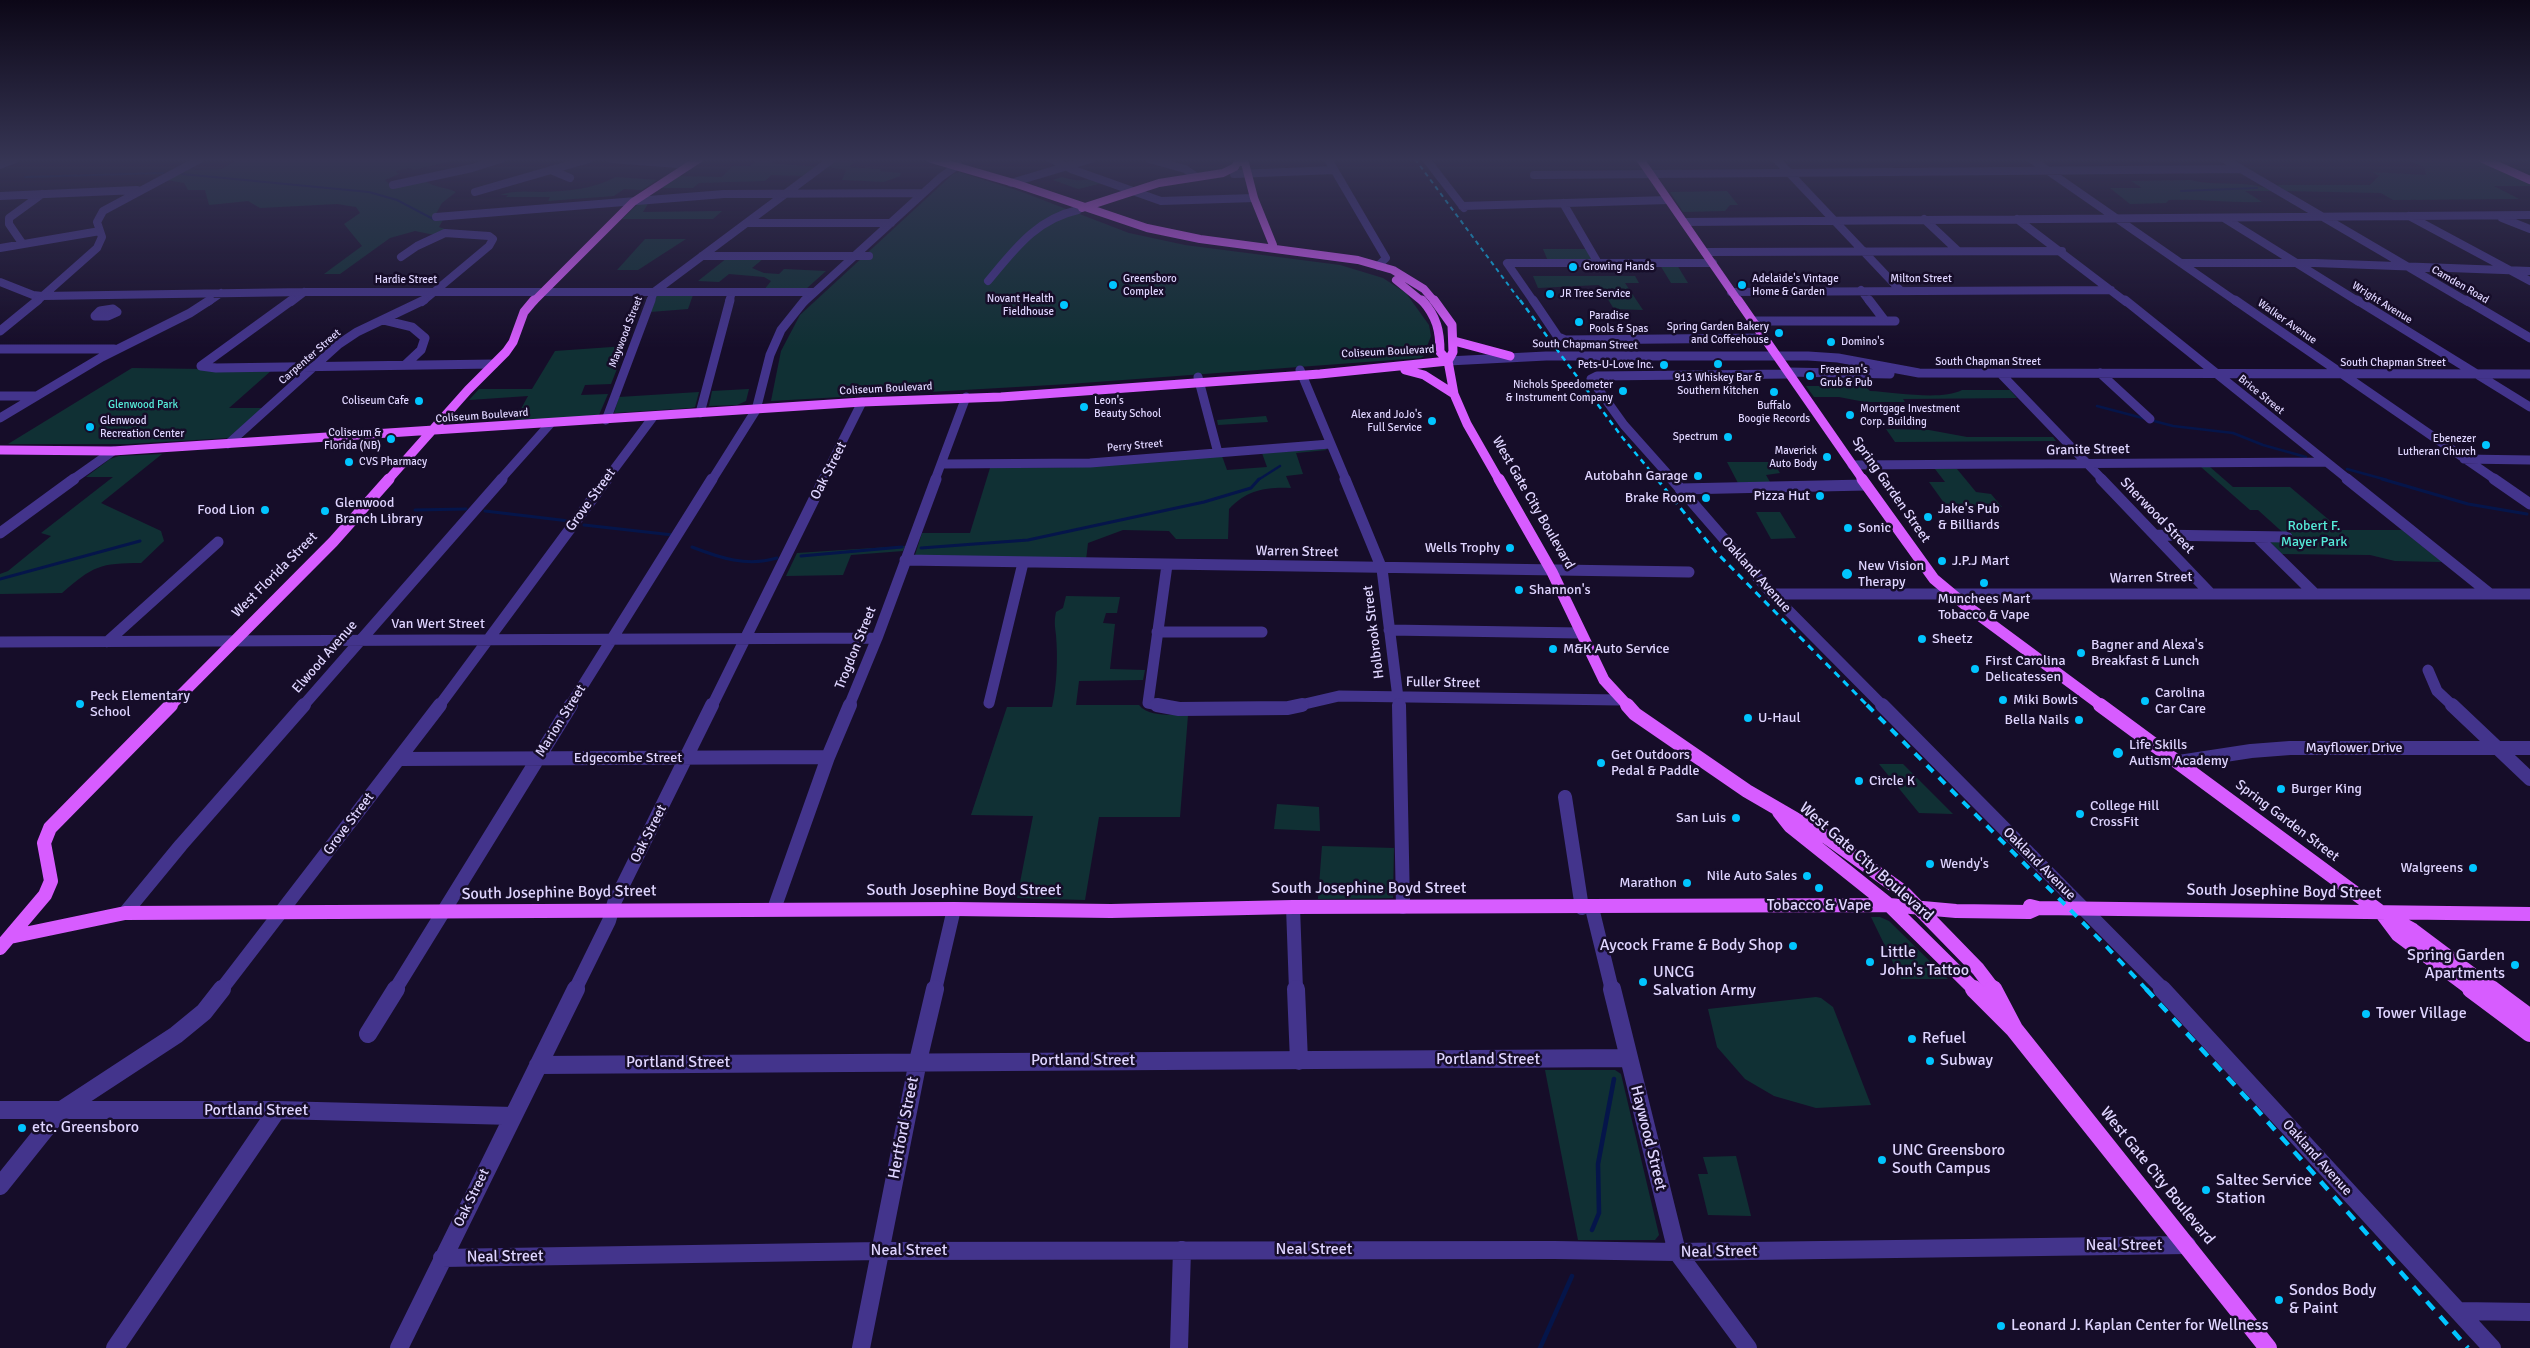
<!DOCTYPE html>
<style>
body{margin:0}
canvas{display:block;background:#160d29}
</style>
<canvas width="2530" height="1348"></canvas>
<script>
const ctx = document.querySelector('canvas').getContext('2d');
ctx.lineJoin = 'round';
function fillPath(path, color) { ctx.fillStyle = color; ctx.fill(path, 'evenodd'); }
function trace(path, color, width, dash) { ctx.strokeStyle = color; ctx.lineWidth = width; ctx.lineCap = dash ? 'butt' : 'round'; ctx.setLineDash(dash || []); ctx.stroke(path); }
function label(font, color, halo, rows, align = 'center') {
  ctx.font = font + ' Signika,sans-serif'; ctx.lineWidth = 5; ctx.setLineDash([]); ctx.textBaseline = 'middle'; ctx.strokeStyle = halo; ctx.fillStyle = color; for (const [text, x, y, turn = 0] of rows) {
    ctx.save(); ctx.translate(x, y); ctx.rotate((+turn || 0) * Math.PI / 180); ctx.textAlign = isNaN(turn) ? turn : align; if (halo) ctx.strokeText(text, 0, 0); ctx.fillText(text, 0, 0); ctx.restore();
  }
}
const green = new Path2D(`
 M239,159H460L414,170L410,168L396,171L399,174L385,180L392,187L425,181C433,187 445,187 456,192L442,203L433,219L444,218L439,227L448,230L435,235L415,231L390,238L340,274H324L362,246L344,224L360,213L356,207L337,204L260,208L248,201L209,205L205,190H188L184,183L166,180L186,170L221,169Z
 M758,159H776L771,163L818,167L805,176L771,175L765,181L699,183L693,188H660L678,176L722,177L732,166H750Z
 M2403,159H2480L2530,182V186H2494L2519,199L2393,200L2381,193L2286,191L2277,185H2370L2379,176L2373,172L2426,175L2424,167Z
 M835,160L854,162L849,167L882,169L880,171L901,173L900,176L884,182L842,180L846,170L825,167Z
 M959,172L1022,192L1129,233L1185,245L1340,265L1383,278L1406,293L1429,325L1431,336L1423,357L1420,358L1069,384L771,401L781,351L800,315L953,174Z
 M616,177L657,180L642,190L624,189L614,196L548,201L550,197H506L508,195H500C515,190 528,192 543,192C569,191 593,189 616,177Z
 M1062,177C1081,184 1086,176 1103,183L1078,189L1053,180Z
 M2191,180C2215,187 2250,179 2272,191H2245L2262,202C2231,203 2200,199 2169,200L2166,203L2130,204L2110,188H2142L2131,181Z
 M1727,191L1738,205H1730L1725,211L1683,212L1670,192Z
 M649,202L643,212L722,211L713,219H622L638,204Z
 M645,239H686L638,270H617Z
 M1543,249H1586L1593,261H1548Z
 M727,258H764L752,268L764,273L779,274L784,269L826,271L806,289L764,290L771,281L764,277L729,274L719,282L698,281Z
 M1660,265H1677L1688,283H1671Z
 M1533,276H1635L1639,283H1625L1643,310L1614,309L1599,285L1538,288Z
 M658,295H693L688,309L650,312L655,297Z
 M626,346L611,384L585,385L581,395L608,394L599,415L514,422L528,396L469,400L479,389H532L555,351Z
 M132,368L272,370L229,408H263L228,438L128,444H8Z
 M1841,375L1854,376L1870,391C1894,392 1941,401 1962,390H2010L2017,398L1903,399L1905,402H1865L1839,397H1814L1806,386H1849Z
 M749,389L746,401L737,405L709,406L712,391Z
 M699,392L695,407L690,408L614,413L619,397Z
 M1266,416L1268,422L1218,425L1217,420Z
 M1886,429L1929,430L1967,437H2053L2056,441L1895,442Z
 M1325,449L1327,450L1296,453L1303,474L1286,476L1291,488C1265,487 1247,490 1229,509L1228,539H1176L1169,531L1123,530L1088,543L1086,560L915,555L922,533H970L990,468L1080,467L1222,456L1227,470L1267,467L1262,453Z
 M162,454L101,503L161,531L164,541L141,563C100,563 93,566 62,593L0,594V574L8,571L51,536L41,533L113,477H86L110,459L119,456Z
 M1727,462H1773L1780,473L1766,475L1770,482L1738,483Z
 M2201,467H2210L2233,487H2290L2341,530H2402L2442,562L2395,561L2370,555L2282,554L2269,541L2289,538L2258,510H2250Z
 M1935,469H1957L1976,492L1991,494L2002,507H1947L1929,482H1945Z
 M1756,512H1780L1796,538L1771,539Z
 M905,546L903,551L851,555L843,575L786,576L797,553Z
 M1066,596L1120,597L1117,613H1106L1103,623L1115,624L1110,669L1145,670L1143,680L1079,681L1076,705H1139C1149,718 1173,714 1188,715L1180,817H1099L1085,900L1017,898L1033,816L971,815L1007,707H1052C1057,685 1058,658 1056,635C1055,626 1054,622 1056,612L1063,608Z
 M1879,764H1903L1953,814L1919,813Z
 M1277,804L1319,807L1320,831L1274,829Z
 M1322,846L1394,848L1393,898L1318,899Z
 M1871,917H1880L1889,921L1948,979H1901Z
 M1816,997L1821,998L1833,1007L1871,1105L1816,1108L1774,1096L1745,1079L1717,1047L1708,1009Z
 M1545,1070H1615L1621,1074L1659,1235L1655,1240H1578Z
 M1736,1156L1751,1216L1708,1215L1698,1174H1708L1703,1157Z`);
const streamFar3 = new Path2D(`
 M182,174L369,192L397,200L435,220
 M25,177L163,173
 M2181,191L2257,188`);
const streamFar2 = new Path2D(`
 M2097,406L2173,426L2233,433L2263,445L2306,457
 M2347,469L2387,480
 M1258,480L1280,466`);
const streamFar1 = new Path2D(`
 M2382,479L2468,504L2527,514
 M415,510L466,509
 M485,511L569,521
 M584,525L673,535
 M692,547C720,558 747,567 777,558
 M921,548L1028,540L1204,502L1251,488L1259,479
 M801,556L902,547
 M0,579L140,541`);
const stream = new Path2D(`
 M1592,1230L1599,1213L1598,1164L1614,1079
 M1540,1348L1572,1276`);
const minorFar4 = new Path2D(`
 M612,159L689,165
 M1051,159L1071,169L1161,201L1254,198
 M1149,159L1185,169L1197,177
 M1328,159L1386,258L1378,266
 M1426,159L1464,208
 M1776,159L1901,291
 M2031,159L2237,302
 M2224,159L2468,302
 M0,165L15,159
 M551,170L570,178
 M1234,174L1334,170
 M1534,175L2240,169
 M1011,183L1091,159
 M393,185L472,168L501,159
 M475,192L589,159
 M0,196L137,190
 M1563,203L1598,263
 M1462,206L1668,200
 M2409,216L2530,281
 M436,217L724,194L923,193
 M2224,218L2359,302
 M2502,218L2530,229
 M1924,219L1958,251
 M2017,219L2126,302
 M1684,222L2530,215
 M748,223H891
 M22,243L9,224V218L42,194
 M0,248L100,231
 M1705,252L2062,251
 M702,256H869
 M401,257L417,246L445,233L489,236L493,239L489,246L422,302
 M2181,263H2315L2530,271
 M988,281C1014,250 1036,219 1078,210
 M0,282L33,295L42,296L304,292H814
 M1861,290L1870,302
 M1731,292L2111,290
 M36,302L97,248L102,237L97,222L103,211L200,159
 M208,302L221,293
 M291,302L304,292
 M650,302L654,292L832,159
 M729,302L732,292
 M804,302L941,177L958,165
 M1534,302L1507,263H1713`);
const minorFar3 = new Path2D(`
 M292,300L201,366L216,368L494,364
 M1533,300L1558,337L1565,340L1764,338
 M1869,300L1885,321
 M2125,300L2349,480
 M2235,300L2496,480
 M2357,300L2530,407
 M2466,300L2530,338
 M113,309L117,312L108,316H95L100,311Z
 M383,320L412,327L425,338L421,350L405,365
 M1752,321H1895
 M0,331L38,300
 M0,349H114
 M1448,361L1546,356H1808L1838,358L1919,373L2530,374
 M1300,370L1346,480
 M1788,372L1890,374
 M2000,373L2103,480
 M2100,373L2150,419
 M1198,377L1218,453
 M0,396H36
 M700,413L730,300
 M0,418L102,357L190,313L210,300
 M606,420L651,300
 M228,444L339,344L357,332L424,300
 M2464,459L2530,460
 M942,464L1090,463L1330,444
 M1852,465L2325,462
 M72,480L113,451
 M500,480L550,424
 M606,480L653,417
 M712,480L756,410L770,355L781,330L805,300
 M823,480L862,402
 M935,480L966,397
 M1673,480L1624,425L1591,379L1597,376L1789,374`);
const minorFar2 = new Path2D(`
 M1345,479L1382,569L1399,706
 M1672,479L1772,594L1883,706
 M2101,479L2210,593
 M2347,479L2489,593
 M2494,479L2530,504
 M1680,489L1866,485
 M0,533L74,479
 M2155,535L2287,537
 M2257,537L2314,593
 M905,560L1689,572
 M1772,594H2530
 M1389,630L1580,633
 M1157,632H1262
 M0,642L877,638
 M107,642L218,542
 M2428,670L2437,691L2453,706
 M989,703L1023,563
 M303,706L502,479
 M439,706L607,479
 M570,706L712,479
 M712,706L824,479
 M849,706L877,638L936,479
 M1164,706L1148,703L1167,565
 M1296,706L1339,696L1620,700`);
const minorFar1 = new Path2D(`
 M1157,705L1179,709L1288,708L1302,705
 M1399,705L1403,907
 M1882,705L2164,990
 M2452,705L2530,779
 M399,759L828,757
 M2179,762L2251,751L2290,748H2530
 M1565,797L1582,908
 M1293,907L1296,990
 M1592,908L1612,990
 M774,909L828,757L850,705
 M125,913L181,845L304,705
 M221,990L440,705
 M395,990L571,705
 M575,990L609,921L614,903L712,705
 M935,990L954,909`);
const minor = new Path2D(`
 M1296,989L1299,1061
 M1612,989L1677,1252L1748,1348
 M2162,989L2492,1348
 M368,1034L396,989
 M538,1065L1629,1058
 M0,1110H277L513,1116
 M0,1186L60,1111L176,1035L204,1012L222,989
 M442,1258L880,1251L1554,1250L1677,1252L2187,1245
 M2458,1311L2530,1312
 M115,1348L277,1110
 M399,1348L576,989
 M861,1348L918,1061L935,989
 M1179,1348L1182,1250`);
const majorFar4 = new Path2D(`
 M931,159L1017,184L1147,228L1200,239L1358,260L1393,270L1424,289L1435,302
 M1640,159L1739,302
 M2483,159L2530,180
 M1238,161L1245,163L1254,198L1273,245L1272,248
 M1082,208L1159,183L1223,173L1235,167L1238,161
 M1396,280L1423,302
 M533,302L633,202L699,159`);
const majorFar3 = new Path2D(`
 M1422,300C1437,317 1440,331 1440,352L1448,361
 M1434,300L1452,325L1453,352L1448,361L1454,394L1467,424L1499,480
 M1738,300L1863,480
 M1454,341L1510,356
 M1405,370L1424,375L1454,394
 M0,450L113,451L862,402L1001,397L1320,374L1448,361
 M388,480L468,390L506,352L513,342L524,312L534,300`);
const majorFar2 = new Path2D(`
 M1499,479L1552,572L1604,680L1628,706
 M1862,479L1934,579L1964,604L2102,706
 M170,706L333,542L389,479`);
const majorFar1 = new Path2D(`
 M1627,705L1635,714L1747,791L1828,838L1902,891L1978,969L1994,990
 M2100,705L2382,913L2413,930L2493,990
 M1779,812L1790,826L1889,905L1975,990
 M2030,906L2038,908L2530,914
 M2383,915L2398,935L2472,990
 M10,937L125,913L954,909L1111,911L1293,907L1889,905L1956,911L2029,912L2038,908
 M0,948L45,895L51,881L44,843L50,828L171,705`);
const major = new Path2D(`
 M1974,989L2014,1029L2268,1348
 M1993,989L2014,1029
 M2471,989L2530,1033
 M2491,989L2530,1018`);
const railFar4 = new Path2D(`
 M1415,159L1521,302`);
const railFar3 = new Path2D(`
 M1520,300L1622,437L1658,480`);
const railFar2 = new Path2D(`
 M1657,479L1716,552L1868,706`);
const railFar1 = new Path2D(`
 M1867,705L2105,945L2147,990`);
const rail = new Path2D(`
 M2146,989L2252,1104L2468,1348`);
const markers = [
 [1573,267,5,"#01c5ff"],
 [1113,285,5,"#01c5ff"],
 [1742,285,5,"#01c5ff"],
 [1550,294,5,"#01c5ff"],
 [1064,305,5,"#01c5ff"],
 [1579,322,5,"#01c5ff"],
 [1779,333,5,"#01c5ff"],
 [1831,342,5,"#01c5ff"],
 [1718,364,5,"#01c5ff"],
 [1664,365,5,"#01c5ff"],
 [1810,376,5,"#01c5ff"],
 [1623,391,5,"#01c5ff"],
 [1774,392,5,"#01c5ff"],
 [419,401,5,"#01c5ff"],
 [1084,407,5,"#01c5ff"],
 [1850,415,5,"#01c5ff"],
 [1432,421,5,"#01c5ff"],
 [90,427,5,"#01c5ff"],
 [1728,437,5,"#01c5ff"],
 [391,439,5,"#01c5ff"],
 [2486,445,5,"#01c5ff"],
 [1827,457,5,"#01c5ff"],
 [349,462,5,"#01c5ff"],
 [1698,476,5,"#01c5ff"],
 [1820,496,5,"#01c5ff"],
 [1706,498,5,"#01c5ff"],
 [265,510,5,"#01c5ff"],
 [325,511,5,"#01c5ff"],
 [1928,517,5,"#01c5ff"],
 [1848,528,5,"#01c5ff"],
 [1510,548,5,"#01c5ff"],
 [1942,561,5,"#01c5ff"],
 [1847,574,6,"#01c5ff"],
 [1984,583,5,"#01c5ff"],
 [1519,590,5,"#01c5ff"],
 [1922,639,5,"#01c5ff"],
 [1553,649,5,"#01c5ff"],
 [2081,653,5,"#01c5ff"],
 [1975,669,5,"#01c5ff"],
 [2003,700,5,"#01c5ff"],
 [2145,701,5,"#01c5ff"],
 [80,704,5,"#01c5ff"],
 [1748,718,5,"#01c5ff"],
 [2079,720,5,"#01c5ff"],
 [2118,753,6,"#01c5ff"],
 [1601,763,5,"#01c5ff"],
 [1859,781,5,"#01c5ff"],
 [2281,789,5,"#01c5ff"],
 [2080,814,5,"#01c5ff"],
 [1736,818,5,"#01c5ff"],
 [1930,864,5,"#01c5ff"],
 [2473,868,5,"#01c5ff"],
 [1807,876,5,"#01c5ff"],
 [1687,883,5,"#01c5ff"],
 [1819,888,5,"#01c5ff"],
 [1793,946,5,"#01c5ff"],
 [1870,962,5,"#01c5ff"],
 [2515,965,5,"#01c5ff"],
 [1643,982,5,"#01c5ff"],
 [2366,1014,5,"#01c5ff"],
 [1912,1039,5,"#01c5ff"],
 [1930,1061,5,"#01c5ff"],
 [22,1128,5,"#01c5ff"],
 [1882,1160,5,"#01c5ff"],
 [2206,1190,5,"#01c5ff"],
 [2279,1300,5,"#01c5ff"],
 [2001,1326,5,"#01c5ff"]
];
const farPoinames = [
 ["Growing Hands",1583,267],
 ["Greensboro",1123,279],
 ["Complex",1123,292],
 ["Adelaide's Vintage",1752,279],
 ["Home & Garden",1752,292],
 ["JR Tree Service",1560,294],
 ["Novant Health",1054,299,"right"],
 ["Fieldhouse",1054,312,"right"],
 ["Paradise",1589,316],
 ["Pools & Spas",1589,329],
 ["Spring Garden Bakery",1769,327,"right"],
 ["and Coffeehouse",1769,340,"right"],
 ["Domino's",1841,342],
 ["Pets-U-Love Inc.",1654,365,"right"],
 ["Freeman's",1820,370],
 ["Grub & Pub",1820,383],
 ["913 Whiskey Bar &",1718,378,"center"],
 ["Southern Kitchen",1718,391,"center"],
 ["Nichols Speedometer",1613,385,"right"],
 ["& Instrument Company",1613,398,"right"],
 ["Coliseum Cafe",409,401,"right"],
 ["Leon's",1094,401],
 ["Beauty School",1094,414],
 ["Buffalo",1774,406,"center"],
 ["Boogie Records",1774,419,"center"],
 ["Mortgage Investment",1860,409],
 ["Corp. Building",1860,422],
 ["Alex and JoJo's",1422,415,"right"],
 ["Full Service",1422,428,"right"],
 ["Glenwood",100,421],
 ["Recreation Center",100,434],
 ["Coliseum &",381,433,"right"],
 ["Florida (NB)",381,446,"right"],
 ["Spectrum",1718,437,"right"],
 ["Ebenezer",2476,439,"right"],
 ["Lutheran Church",2476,452,"right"],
 ["Maverick",1817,451,"right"],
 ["Auto Body",1817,464,"right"],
 ["CVS Pharmacy",359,462]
];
const farStreetnames = [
 ["Milton Street",1921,279],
 ["Hardie Street",406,280],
 ["Camden Road",2460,285,30],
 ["Wright Avenue",2382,303,32],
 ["Walker Avenue",2287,322,35],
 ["Maywood Street",626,332,-69],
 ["South Chapman Street",1585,345,1],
 ["Coliseum Boulevard",1388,352,-3],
 ["Carpenter Street",310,357,-41],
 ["South Chapman Street",1988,362],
 ["South Chapman Street",2393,363],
 ["Coliseum Boulevard",886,389,-3],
 ["Brice Street",2261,395,39],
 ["Coliseum Boulevard",482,416,-4],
 ["Perry Street",1135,446,-5]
];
const farParknames = [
 ["Glenwood Park",143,405]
];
const streetNames = [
 ["Granite Street",2088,450,-1],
 ["Oak Street",829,471,-63],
 ["Spring Garden Street",1891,490,55],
 ["Grove Street",591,500,-54],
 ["West Gate City Boulevard",1533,503,60],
 ["Sherwood Street",2157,516,46],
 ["Warren Street",1297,552,1],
 ["West Florida Street",275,575,-45],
 ["Oakland Avenue",1756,575,48],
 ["Warren Street",2151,578,-1],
 ["Van Wert Street",438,624],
 ["Holbrook Street",1374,632,-97],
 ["Trogdon Street",856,648,-68],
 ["Elwood Avenue",325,657,-49],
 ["Fuller Street",1443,683,1],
 ["Marion Street",561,721,-58],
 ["Mayflower Drive",2354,748],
 ["Edgecombe Street",628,758],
 ["Spring Garden Street",2287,821,37],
 ["Grove Street",349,824,-53],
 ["Oak Street",649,834,-63],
 ["Oakland Avenue",2039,864,45],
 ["Oakland Avenue",2317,1158,48],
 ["Oak Street",472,1198,-64]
];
const poiNames = [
 ["Autobahn Garage",1688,476,"right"],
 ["Pizza Hut",1810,496,"right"],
 ["Brake Room",1696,498,"right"],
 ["Glenwood",335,503],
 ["Branch Library",335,519],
 ["Jake's Pub",1938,509],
 ["& Billiards",1938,525],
 ["Food Lion",255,510,"right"],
 ["Sonic",1858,528],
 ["Wells Trophy",1500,548,"right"],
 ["J.P.J Mart",1952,561],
 ["New Vision",1858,566],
 ["Therapy",1858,582],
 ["Shannon's",1529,590],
 ["Munchees Mart",1984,599,"center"],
 ["Tobacco & Vape",1984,615,"center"],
 ["Sheetz",1932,639],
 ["Bagner and Alexa's",2091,645],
 ["Breakfast & Lunch",2091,661],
 ["M&K Auto Service",1563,649],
 ["First Carolina",1985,661],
 ["Delicatessen",1985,677],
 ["Carolina",2155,693],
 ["Car Care",2155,709],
 ["Peck Elementary",90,696],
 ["School",90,712],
 ["Miki Bowls",2013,700],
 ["U-Haul",1758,718],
 ["Bella Nails",2069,720,"right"],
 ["Life Skills",2129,745],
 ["Autism Academy",2129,761],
 ["Get Outdoors",1611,755],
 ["Pedal & Paddle",1611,771],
 ["Circle K",1869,781],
 ["Burger King",2291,789],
 ["College Hill",2090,806],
 ["CrossFit",2090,822],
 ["San Luis",1726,818,"right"],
 ["Wendy's",1940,864],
 ["Walgreens",2463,868,"right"],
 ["Nile Auto Sales",1797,876,"right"],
 ["Marathon",1677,883,"right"]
];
const parkNames = [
 ["Robert F.",2314,526],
 ["Mayer Park",2314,542]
];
const nearStreetnames = [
 ["West Gate City Boulevard",1866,862,41],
 ["South Josephine Boyd Street",1369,889],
 ["South Josephine Boyd Street",964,891],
 ["South Josephine Boyd Street",2284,892,1],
 ["South Josephine Boyd Street",559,893,-1],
 ["Portland Street",1488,1060],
 ["Portland Street",1083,1061],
 ["Portland Street",678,1063],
 ["Portland Street",256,1111],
 ["Hertford Street",904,1128,-79],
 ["Haywood Street",1648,1138,76],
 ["West Gate City Boulevard",2157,1176,51],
 ["Neal Street",2124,1246],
 ["Neal Street",1314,1250],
 ["Neal Street",909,1251],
 ["Neal Street",1719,1252,-1],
 ["Neal Street",505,1257,-1]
];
const nearPoinames = [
 ["Tobacco & Vape",1819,906,"center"],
 ["Aycock Frame & Body Shop",1783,946,"right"],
 ["Little",1880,953],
 ["John's Tattoo",1880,971],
 ["Spring Garden",2505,956,"right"],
 ["Apartments",2505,974,"right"],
 ["UNCG",1653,973],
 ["Salvation Army",1653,991],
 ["Tower Village",2376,1014],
 ["Refuel",1922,1039],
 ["Subway",1940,1061],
 ["etc. Greensboro",32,1128],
 ["UNC Greensboro",1892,1151],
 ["South Campus",1892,1169],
 ["Saltec Service",2216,1181],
 ["Station",2216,1199],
 ["Sondos Body",2289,1291],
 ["& Paint",2289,1309],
 ["Leonard J. Kaplan Center for Wellness",2011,1326]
];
fillPath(green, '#103034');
trace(streamFar3, '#05154a', 2);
trace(streamFar2, '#05154a', 2.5);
trace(streamFar1, '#05154a', 3);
trace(stream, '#05154a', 4.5);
trace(minorFar4, '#43348c', 8);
trace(minorFar3, '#43348c', 9);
trace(minorFar2, '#43348c', 11);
trace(minorFar1, '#43348c', 14);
trace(minor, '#43348c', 18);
trace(majorFar4, '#d75cff', 8);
trace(majorFar3, '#d75cff', 9);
trace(majorFar2, '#d75cff', 11);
trace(majorFar1, '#d75cff', 14);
trace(major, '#d75cff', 18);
trace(railFar4, '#01c5ff', 2, [4.5, 4]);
trace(railFar3, '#01c5ff', 2.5, [5.5, 4.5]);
trace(railFar2, '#01c5ff', 3, [7, 5.5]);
trace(railFar1, '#01c5ff', 4, [9, 8]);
trace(rail, '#01c5ff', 4.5, [11, 9]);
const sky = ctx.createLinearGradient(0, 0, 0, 348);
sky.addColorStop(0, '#0c0717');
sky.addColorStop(0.46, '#363554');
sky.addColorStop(1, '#36355400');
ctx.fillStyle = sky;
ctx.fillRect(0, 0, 2530, 348);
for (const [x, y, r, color] of markers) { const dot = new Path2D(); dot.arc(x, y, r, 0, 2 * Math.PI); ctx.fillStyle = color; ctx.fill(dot); trace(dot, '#160d29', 2); }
label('11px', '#dfd5ff', '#160d29', farPoinames, 'left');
label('11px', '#dfd5ff', '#160d29', farStreetnames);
label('11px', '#55ebd9', '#160d29', farParknames);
label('14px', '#dfd5ff', '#160d29', streetNames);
label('14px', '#dfd5ff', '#160d29', poiNames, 'left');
label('14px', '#55ebd9', '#160d29', parkNames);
label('16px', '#dfd5ff', '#160d29', nearStreetnames);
label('16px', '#dfd5ff', '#160d29', nearPoinames, 'left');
</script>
